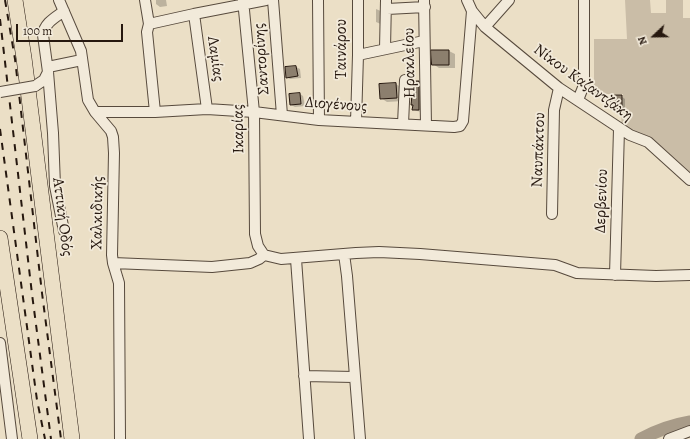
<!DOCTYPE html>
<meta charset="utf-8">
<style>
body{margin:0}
#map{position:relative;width:690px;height:439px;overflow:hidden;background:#ebdfc6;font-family:Alegreya,serif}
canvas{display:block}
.north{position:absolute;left:634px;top:16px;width:40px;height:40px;-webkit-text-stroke:3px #f2eada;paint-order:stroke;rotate:248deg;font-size:11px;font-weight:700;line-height:16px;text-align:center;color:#26180f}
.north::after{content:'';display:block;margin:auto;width:14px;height:18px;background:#26180f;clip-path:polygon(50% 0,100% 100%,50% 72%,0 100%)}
.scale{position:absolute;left:16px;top:24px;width:107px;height:18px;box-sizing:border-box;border:2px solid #26180f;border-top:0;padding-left:5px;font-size:12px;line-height:14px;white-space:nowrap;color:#26180f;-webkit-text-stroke:3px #f2eada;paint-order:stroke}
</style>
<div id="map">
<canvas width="690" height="439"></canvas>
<div class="north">N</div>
<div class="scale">100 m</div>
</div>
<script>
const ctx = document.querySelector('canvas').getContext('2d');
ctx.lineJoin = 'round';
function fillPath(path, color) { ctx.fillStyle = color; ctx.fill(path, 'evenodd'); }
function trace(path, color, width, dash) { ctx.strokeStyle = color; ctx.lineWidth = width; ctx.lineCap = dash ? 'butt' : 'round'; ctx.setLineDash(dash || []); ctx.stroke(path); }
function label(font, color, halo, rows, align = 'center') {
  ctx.font = font + ' Alegreya,serif'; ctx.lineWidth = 3.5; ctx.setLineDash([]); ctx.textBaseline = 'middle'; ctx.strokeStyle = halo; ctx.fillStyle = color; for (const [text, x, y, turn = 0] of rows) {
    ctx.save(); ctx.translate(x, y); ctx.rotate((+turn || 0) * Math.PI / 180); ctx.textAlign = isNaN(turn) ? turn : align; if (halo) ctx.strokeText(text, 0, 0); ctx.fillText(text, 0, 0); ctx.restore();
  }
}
const green = new Path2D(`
 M625,0H650L651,13H666V0H683V18H690V181L621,127L623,94H594V39H627Z`);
const shadow = new Path2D(`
 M156,0H166L167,6L160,7L156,4Z
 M376,9L383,12V25L376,22Z
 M449,51L455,54V68H439L433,64Z
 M296,67L300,69L301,78L290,79L287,77Z
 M419,82L422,84L423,112L417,111L413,109Z
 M396,84L402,88L403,101L387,102L381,98Z
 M300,94L303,96L305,106L295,107L291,105Z
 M621,96L625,99V110H616L612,108Z`);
const river = new Path2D(`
 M641,439C656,431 672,425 690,422`);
const building = new Path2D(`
 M431,50H449V65H432Z
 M296,66L298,76L286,78L285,67Z
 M415,81H419V110H412L413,105H411L412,95H415Z
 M396,83L397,98L380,99L379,84Z
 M300,93L301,104L290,105L289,94Z
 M611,95H622V109H611Z`);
const minor = new Path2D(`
 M59,0L81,51L88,100L95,112L111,131L113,137L114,153L112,255L113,263L119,283L120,439
 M145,0L149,24L147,32L155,112
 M243,0L254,112L255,234L258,246L264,255
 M273,0L282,115
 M318,0L319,120
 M424,0L426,125
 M467,0L472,11L485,27L559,88L630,135L648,142L690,180
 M387,9L425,7
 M194,14L207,109
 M149,24L194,14L266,0
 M485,27L509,0
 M385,49L386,0
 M358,55L424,41
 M48,67L77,61
 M48,72L53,133L55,186L64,231
 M35,86L44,80L48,72L43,35C44,23 56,17 64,11
 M578,100L584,85V0
 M95,112H155L207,109L254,112L319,120L454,127L460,126L463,121L472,11
 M356,122L358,55V0
 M403,124L405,80
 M552,214L554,110L559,88
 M344,254L347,276L360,439
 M296,259L309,439
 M113,263L212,267L250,263L259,259L264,255L281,259L356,253L379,252L420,254L555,265L577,273L656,276L690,275
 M615,275L619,129
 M0,343L12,439
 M304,376L354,377
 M669,439L690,431`);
const highway = new Path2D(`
 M15,0L24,58L72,439
 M0,238L30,439`);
const rail = new Path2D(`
 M5,0L15,59L42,293L61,439
 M0,19L32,294L51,439
 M0,129L37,400L45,439`);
const minorBridge = new Path2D(`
 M0,92L35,86`);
const streetNames = [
 ["Ταινάρου",342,49,-90],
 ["Λαμίας",215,59,82],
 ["Σαντορίνης",262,59,-94],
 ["Ηρακλείου",410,63,-91],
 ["Νίκου Καζαντζάκη",583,83,36],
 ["Διογένους",336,105,4],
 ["Ικαρίας",239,129,-91],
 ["Ναυπάκτου",539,150,-88],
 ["Δερβενίου",602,201,-88],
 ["Χαλκιδικής",98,213,-89],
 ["Αττική Οδός",62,217,83]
];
fillPath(green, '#cabda7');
fillPath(shadow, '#0003');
trace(river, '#a89b88', 13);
fillPath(building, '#8c7f6e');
trace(building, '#26180f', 1);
trace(minor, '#574a3d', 12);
trace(highway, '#26180f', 16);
trace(minor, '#f2eada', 10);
trace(highway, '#ebdfc6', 15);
trace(rail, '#26180f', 2, [7, 7]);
trace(minorBridge, '#574a3d', 12, []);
trace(minorBridge, '#f2eada', 10);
label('16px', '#26180f', '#f2eada', streetNames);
</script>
